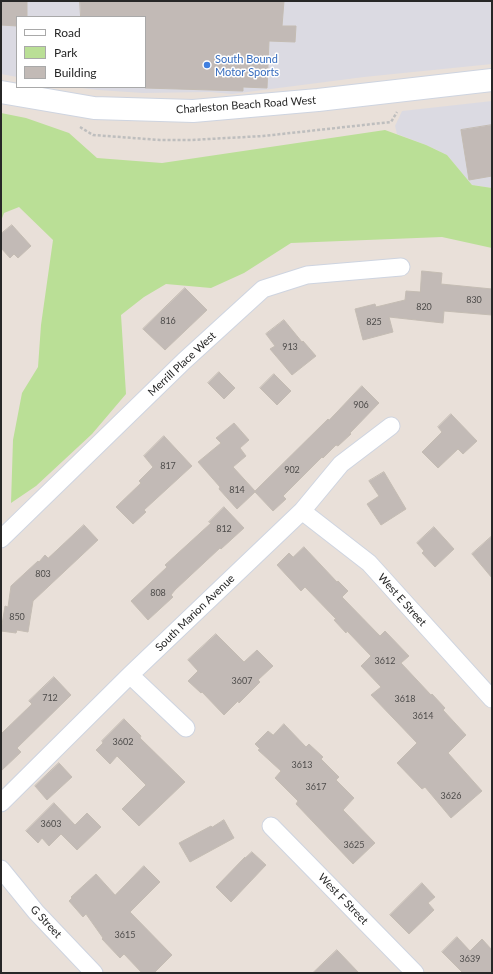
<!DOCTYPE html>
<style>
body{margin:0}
#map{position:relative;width:493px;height:974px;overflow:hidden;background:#e9e0d9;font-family:Lato,sans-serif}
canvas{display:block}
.frame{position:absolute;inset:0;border:2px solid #272727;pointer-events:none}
.legend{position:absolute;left:16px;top:16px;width:130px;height:72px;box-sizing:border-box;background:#fff;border:1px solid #a9a9a9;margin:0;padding:5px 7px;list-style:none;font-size:12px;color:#272727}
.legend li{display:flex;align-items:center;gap:8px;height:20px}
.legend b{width:20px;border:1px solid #a9a9a9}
</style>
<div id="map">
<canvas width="493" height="974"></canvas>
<div class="frame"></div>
<ul class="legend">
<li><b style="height:5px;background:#fff"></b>Road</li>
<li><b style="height:11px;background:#badf96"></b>Park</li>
<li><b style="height:11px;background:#c2bab6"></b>Building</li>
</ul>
</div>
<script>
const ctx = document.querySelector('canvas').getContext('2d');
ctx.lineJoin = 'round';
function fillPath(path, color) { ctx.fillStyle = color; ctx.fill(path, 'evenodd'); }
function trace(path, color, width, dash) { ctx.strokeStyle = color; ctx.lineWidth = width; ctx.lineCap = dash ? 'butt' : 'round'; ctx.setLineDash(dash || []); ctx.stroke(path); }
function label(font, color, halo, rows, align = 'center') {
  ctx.font = font + ' Lato,sans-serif'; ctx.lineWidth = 3; ctx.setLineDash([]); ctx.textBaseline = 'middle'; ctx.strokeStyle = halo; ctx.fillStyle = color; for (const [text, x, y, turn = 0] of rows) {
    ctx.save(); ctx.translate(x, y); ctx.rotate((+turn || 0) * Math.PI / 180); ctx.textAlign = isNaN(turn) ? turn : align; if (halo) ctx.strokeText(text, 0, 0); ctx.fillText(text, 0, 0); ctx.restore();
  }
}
const industrial = new Path2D(`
 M1,1H492V64L364,77L232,94L210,92L143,93L98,90L74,87H145V17H17V77L1,74Z
 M492,101V188L472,185L447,155L426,145L397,134L395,126L402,111Z`);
const green = new Path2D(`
 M1,113L26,118L69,133L97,158L162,163L385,130L426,145L447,155L472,185L492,188V248L442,237L291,243L244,273L211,288L166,284L144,297L121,315L126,394L92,434L36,486L11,503L13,440L22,393L38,367L41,325L53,240L19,207L4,213L1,221Z`);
const building = new Path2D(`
 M1,1H27V17H17V26L1,25Z
 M80,1H284L282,26H296L295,42L269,41L267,88L243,87V91L145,88V17H81Z
 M492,125V176L469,180L461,130Z
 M12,225L31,246L18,258L14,254L10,258L1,248V234Z
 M422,271L442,273L441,284L492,289V315L444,311L443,323L389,317L393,332L363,340L355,309L375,304L376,307L405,300L406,291L420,292Z
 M185,288L207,310L165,350L143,329Z
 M284,320L302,342L303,341L316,356L292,375L270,349L275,346L266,334Z
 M219,372L235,388L224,399L208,383Z
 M274,374L291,391L277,405L260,388Z
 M362,386L379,403L350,433L351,434L338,446L336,445L323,458L322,457L283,496L286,499L273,511L255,492L237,509L219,489L220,487L198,462L221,443L216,438L234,423L249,440L240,448L246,456L233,467L255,491L328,419L329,420Z
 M451,414L477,441L463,454L458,449L438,468L422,452L442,432L438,427Z
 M164,436L192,466L144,510L146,512L133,524L116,507L141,483L139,481L153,467L144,456Z
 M384,472L406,509L381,525L367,504L379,496L369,481Z
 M224,507L244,528L221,549L220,548L175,590L171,595L173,597L148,620L131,601L167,567L165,565L211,523L209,522Z
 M84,525L98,540L33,601L28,632L17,630L16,633L1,631L5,606L8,607L11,586L38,561L39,562L45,555L48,558Z
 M434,527L454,549L435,567L422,553L424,551L417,543Z
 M492,536V578L472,554Z
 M304,547L337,582L338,581L348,591L342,597L380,636L385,631L409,656L401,663L431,695L432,694L445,708L443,710L466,735L448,753L482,791L451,818L425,787L422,789L397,763L417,743L371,695L381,687L361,666L371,656L347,631L346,633L334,620L336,619L305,587L301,591L277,565L289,553L293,557Z
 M216,634L244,662L257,650L273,666L258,680L260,682L239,703L238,701L224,715L202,692L201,693L188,681L198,671L188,660Z
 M54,677L71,695L17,748L21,752L1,771V731L2,733L32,704L29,701Z
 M124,719L141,736L140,738L185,782L139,826L122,809L146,785L117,756L110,764L96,750L103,743L102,741Z
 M284,724L306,747L309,744L323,757L321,759L339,777L336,780L354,798L343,810L375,843L353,864L296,804L298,801L275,778L281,771L258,750L260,749L255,744L268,731L273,735Z
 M59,763L72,777L47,800L35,786Z
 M54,803L75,825L87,813L101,827L77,850L61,834L49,846L42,838L38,843L26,831Z
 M224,820L234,838L190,862L179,843L211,826L212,827Z
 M252,852L266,865L231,902L216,887L245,857V858Z
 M144,866L160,882L130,912L172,955L154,973H142L124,954L120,958L102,939L103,938L86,914L83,917L69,901L72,898L71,897L96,874L115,895Z
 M422,883L435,897L428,903L434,910L409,934L390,915Z
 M457,937L470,951L482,939L492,950V973H463L442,952Z
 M337,950L359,973H313Z`);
const path = new Path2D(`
 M80,127L93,135L160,140H191L263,136L391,122L397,112`);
const minor = new Path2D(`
 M302,511L369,563L492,699
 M1,539L184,361L263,289L307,275L401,267
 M130,675L186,728
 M1,803L130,675L302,511L341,464L391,426
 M271,826L415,973
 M1,869L36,912L94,973`);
const secondary = new Path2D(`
 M1,92L94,108L193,111L318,100L492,80`);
const markers = [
 [207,65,4,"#3f7fe0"]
];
const numberNames = [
 ["830",474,300],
 ["820",424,307],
 ["816",168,321],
 ["825",374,322],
 ["913",290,347],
 ["906",361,405],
 ["817",168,466],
 ["902",292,470],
 ["814",237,490],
 ["812",224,529],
 ["803",43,574],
 ["808",158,593],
 ["850",17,617],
 ["3612",385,661],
 ["3607",242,681],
 ["712",50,698],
 ["3618",405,699],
 ["3614",423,716],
 ["3602",123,742],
 ["3613",302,765],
 ["3617",316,787],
 ["3626",451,796],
 ["3603",51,824],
 ["3625",354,845],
 ["3615",125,935],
 ["3639",470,959]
];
const shopNames = [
 ["South Bound",215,59],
 ["Motor Sports",215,72]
];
const streetNames = [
 ["Charleston Beach Road West",246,105,-4],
 ["Merrill Place West",182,364,-43],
 ["West E Street",402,600,48],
 ["South Marion Avenue",195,613,-44],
 ["West F Street",343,899,46],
 ["G Street",46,922,47]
];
fillPath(industrial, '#dbdae2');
fillPath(green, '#badf96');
fillPath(building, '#c2bab6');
trace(building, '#c4bcb3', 1);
trace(minor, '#ced4e0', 19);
trace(secondary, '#ced4e0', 24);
trace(path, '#bebebe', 2.5, [3, 2]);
trace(minor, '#fff', 17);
trace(secondary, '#fff', 22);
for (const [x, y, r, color] of markers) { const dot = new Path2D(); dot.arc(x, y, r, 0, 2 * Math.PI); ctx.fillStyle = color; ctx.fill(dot); trace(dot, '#fff', 1.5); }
label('9px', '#4e4c4b', null, numberNames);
label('11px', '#366cbe', '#fff', shopNames, 'left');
label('11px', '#272727', '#fff', streetNames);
</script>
